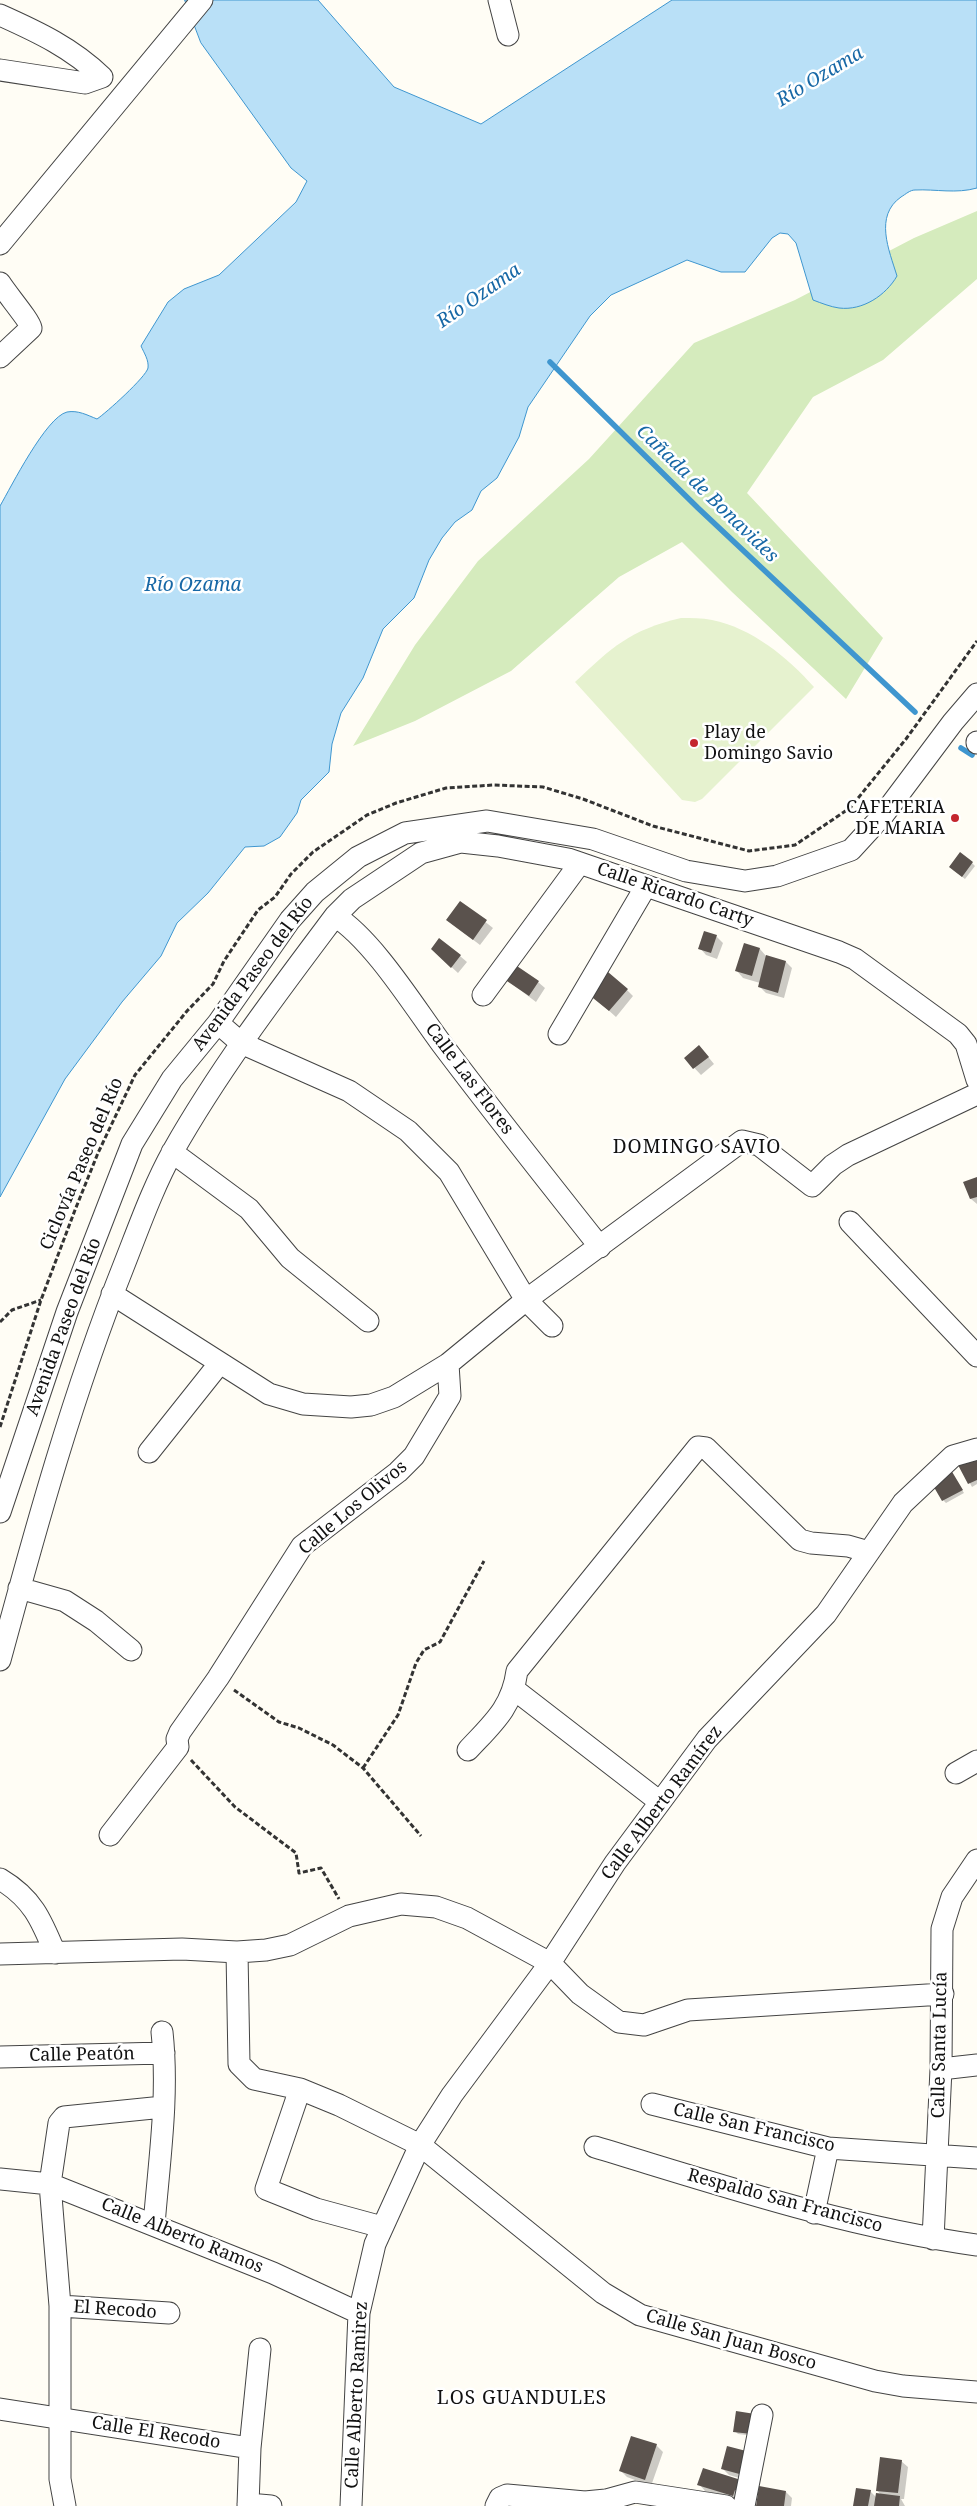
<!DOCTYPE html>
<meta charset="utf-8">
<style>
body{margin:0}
canvas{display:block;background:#fffdf5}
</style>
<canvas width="977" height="2506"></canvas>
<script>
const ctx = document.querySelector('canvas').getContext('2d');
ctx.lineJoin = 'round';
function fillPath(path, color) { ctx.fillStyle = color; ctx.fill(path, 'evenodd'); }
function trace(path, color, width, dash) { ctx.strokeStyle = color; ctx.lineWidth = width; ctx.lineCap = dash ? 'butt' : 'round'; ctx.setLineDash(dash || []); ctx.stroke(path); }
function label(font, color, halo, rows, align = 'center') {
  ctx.font = font + ' "Noto Serif",serif'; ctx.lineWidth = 5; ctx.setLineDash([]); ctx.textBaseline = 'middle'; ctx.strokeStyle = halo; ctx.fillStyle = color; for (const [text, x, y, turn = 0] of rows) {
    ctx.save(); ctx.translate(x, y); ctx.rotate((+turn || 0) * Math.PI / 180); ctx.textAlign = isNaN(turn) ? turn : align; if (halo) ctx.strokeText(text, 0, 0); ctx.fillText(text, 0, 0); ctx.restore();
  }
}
const green = new Path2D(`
 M977,211V279L883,360L813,397L747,493L883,638L846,699L732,592L682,542L619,577L511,671L415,721L353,746L415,645L478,561L589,459L694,343L795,300L914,238Z`);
const pitch = new Path2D(`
 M681,618C691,618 702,618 712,620C752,628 787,657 814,687L702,799L695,802L682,800L575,682C612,647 630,630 681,618Z`);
const water = new Path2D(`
 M185,0H318L394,87L481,124L672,0H977V188C956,194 936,189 915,190C910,190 906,194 901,197C874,216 889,250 897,276C886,295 863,311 839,308C831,307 821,303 813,300L796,243L788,234L780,233L772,238L745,272H721L687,260L611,295L590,316L528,407L519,437L497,478L481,491L472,510L455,522L442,538L429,560L414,598L383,629L363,678L341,713L332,744L329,772L301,800L297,813L280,837L264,846L245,847L208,893L177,923L161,956L122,1002L65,1079L0,1197V506C11,487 46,417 67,412C78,410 87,415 97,419C106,413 146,377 148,368C149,360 144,353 141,346L168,302L184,289L219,275L296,202L307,181L291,168L201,43Z`);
const shadow = new Path2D(`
 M972,863L975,866L965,879L953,870Z
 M460,902L493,928L480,945L447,920Z
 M716,936L723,943L717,959L706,955L700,948Z
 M745,945L760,949L766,956L786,962L792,968L784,998L766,993L759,986L760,983L743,978L737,971Z
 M432,949L460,956L467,962L458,973Z
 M503,977L538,982L545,988L536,1002Z
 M627,990L633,996L616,1017L597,1000Z
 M705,1053L714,1064L701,1075L685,1058Z
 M977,1178V1204L971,1199L965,1183Z
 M977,1457V1484L972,1487L960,1465Z
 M951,1472L964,1493L946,1503L943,1500Z
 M737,2413L755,2436L738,2434L735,2431Z
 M656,2445L663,2452L651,2486L627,2477L621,2471Z
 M749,2453L750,2481L729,2475L722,2468Z
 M901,2461L908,2467L904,2499H901L905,2506H855L870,2491L877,2498L881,2495L877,2490Z
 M740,2481V2501L705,2491L699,2484Z
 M786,2492L792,2498L791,2506H757Z`);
const stream = new Path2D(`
 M550,362L698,508L915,712
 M961,748L972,755`);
const building = new Path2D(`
 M960,852L973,862L962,877L949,867Z
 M460,901L487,920L473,940L446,920Z
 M704,931L717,935L711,953L698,949Z
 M439,938L461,955L451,968L431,949Z
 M744,943L760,948L752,976L735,971Z
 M766,955L786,961L778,993L758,987Z
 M511,962L539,981L529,996L501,977Z
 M608,972L628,989L609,1011L588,994Z
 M699,1045L709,1057L693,1069L684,1058Z
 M977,1177V1197L970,1199L963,1182Z
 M977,1455V1480L968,1484L958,1465Z
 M951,1470L963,1490L942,1501L931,1482Z
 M736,2411L755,2414L752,2434L733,2432Z
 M631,2436L657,2444L645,2480L619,2471Z
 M727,2446L750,2452L743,2475L721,2469Z
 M880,2457L902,2460L898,2493L876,2491Z
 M703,2468L741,2480L737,2491L735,2490L733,2496L697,2485Z
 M759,2486L786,2491L784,2506H756Z
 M856,2488L871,2490L868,2506H853Z
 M876,2493L900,2496L899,2506H874Z`);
const path = new Path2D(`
 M0,1322L12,1310L41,1300
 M0,1427L41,1300L75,1210L98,1153L135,1075L187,1011L213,984L224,961L258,910L275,897L291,874L313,852L367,815L396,803L446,788L494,785L543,787L583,799L653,826L749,851L795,845L850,808L906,739L977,641
 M234,1690L279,1722L299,1728L333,1745L363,1768L421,1836
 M191,1760L235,1807L296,1853L299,1873L321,1868L339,1899
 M363,1768L398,1715L416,1663L424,1650L440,1642L484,1561`);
const minor = new Path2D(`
 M499,0L508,35
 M0,15C38,32 72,48 102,77L85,83L0,70
 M0,244L202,0
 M0,283C6,293 30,321 31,328L0,357
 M977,742V743
 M335,916C373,940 413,1005 441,1043C493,1112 546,1179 600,1247
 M483,995L580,863
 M218,1023L241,1043L349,1091L408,1131L449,1172L526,1300L552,1326
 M559,1034L646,886
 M172,1152L249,1209L290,1258L368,1321
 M850,1222L977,1356
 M112,1294L269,1394L303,1404L351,1407L371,1405L394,1397L448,1364L526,1300L742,1141L759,1145L812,1186L833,1165L848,1155L977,1094
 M149,1452L219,1364
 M0,1512L67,1312L132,1144L172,1079L218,1023L290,920L315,892L358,857L405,833L487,821L593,839L686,871L745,881L777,876L851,850L884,814L953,722L977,694
 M19,1588L65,1601L96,1621L131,1650
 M0,1660C36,1527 73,1393 124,1265C139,1227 153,1187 173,1151C220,1068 278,992 335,916L352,899L421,853L461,842L498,846L568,859L839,952L855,959L958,1034L966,1044L977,1080
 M515,1690L660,1802
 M468,1750C492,1724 512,1708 517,1671L698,1447L706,1448L800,1540L811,1543L848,1546L869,1552
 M956,1773L977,1761
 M110,1835L178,1747L177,1739L180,1732L218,1678L302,1546L398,1472L414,1456L450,1396L448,1364
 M0,1879C32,1898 41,1919 55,1953
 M237,1952L239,2064L254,2079L300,2089L339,2105L420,2145L603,2293L640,2315L875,2381L903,2386L977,2392
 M0,1954L182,1949L237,1952L266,1950L290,1945L349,1916L401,1904L436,1907L467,1918L550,1963L580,1994L619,2022L644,2025L688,2010L943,1994
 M0,2057L164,2053
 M941,2069L977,2065
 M300,2089L266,2189L316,2209L382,2227
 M652,2104L828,2148L977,2158
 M595,2147C721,2185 846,2227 977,2245
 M0,2179L50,2184L273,2273L359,2313
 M814,2213L828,2148
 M154,2225C159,2162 169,2096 162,2032
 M933,2239L941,2069L942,1929L952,1897L977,1860
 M60,2306L169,2313
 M0,2409L250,2448
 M248,2504L271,2506
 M65,2506L60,2479V2306L50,2184L59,2123L64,2117L163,2107
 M248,2506L250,2448L260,2349
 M351,2506L359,2313L375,2244L420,2145L452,2095L550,1963L615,1863L707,1739L826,1614L903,1503L953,1456L977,1449
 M496,2506L500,2498L507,2495L585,2502L606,2500L635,2492L726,2506
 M744,2506L762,2415`);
const markers = [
 [694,743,5,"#c4262e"],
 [955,818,5,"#c4262e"]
];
const poiNames = [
 ["Play de",704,733],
 ["Domingo Savio",704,754],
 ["CAFETERIA",945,808,"right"],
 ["DE MARIA",945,829,"right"]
];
const streetNames = [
 ["Calle Ricardo Carty",675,895,19],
 ["Avenida Paseo del Río",253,974,-53],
 ["Calle Las Flores",469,1079,53],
 ["Ciclovía Paseo del Río",82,1164,-67],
 ["Avenida Paseo del Río",64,1327,-70],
 ["Calle Los Olivos",353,1508,-40],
 ["Calle Alberto Ramírez",662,1803,-53],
 ["Calle Santa Lucía",940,2045,-89],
 ["Calle Peatón",82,2055,-1],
 ["Calle San Francisco",754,2128,13],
 ["Respaldo San Francisco",785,2201,15],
 ["Calle Alberto Ramos",182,2236,22],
 ["El Recodo",115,2310,4],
 ["Calle San Juan Bosco",731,2340,16],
 ["Calle Alberto Ramirez",357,2395,-87],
 ["Calle El Recodo",156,2433,9]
];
const waterNames = [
 ["Río Ozama",820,77,-31],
 ["Río Ozama",479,296,-35],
 ["Cañada de Bonavides",707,494,44],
 ["Río Ozama",193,586]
];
const neighbourhoodNames = [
 ["DOMINGO SAVIO",697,1148],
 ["LOS GUANDULES",522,2399]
];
fillPath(green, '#d5ebbd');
fillPath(pitch, '#e6f2cf');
fillPath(water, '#b9e0f7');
trace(water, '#3f96cf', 1);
fillPath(shadow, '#0003');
trace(stream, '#3f96cf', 5.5);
fillPath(building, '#5a524d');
trace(minor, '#444', 23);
trace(path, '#333', 3, [5, 2.5]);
trace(minor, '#fff', 21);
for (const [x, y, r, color] of markers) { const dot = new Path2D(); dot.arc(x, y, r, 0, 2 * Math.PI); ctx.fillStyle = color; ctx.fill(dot); trace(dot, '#fff', 2); }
label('18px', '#111', '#fff', poiNames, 'left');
label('18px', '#111', '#fff', streetNames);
label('italic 19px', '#1768a6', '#fff', waterNames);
ctx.letterSpacing = '1px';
label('19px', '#111', '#fff', neighbourhoodNames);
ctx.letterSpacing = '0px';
</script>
